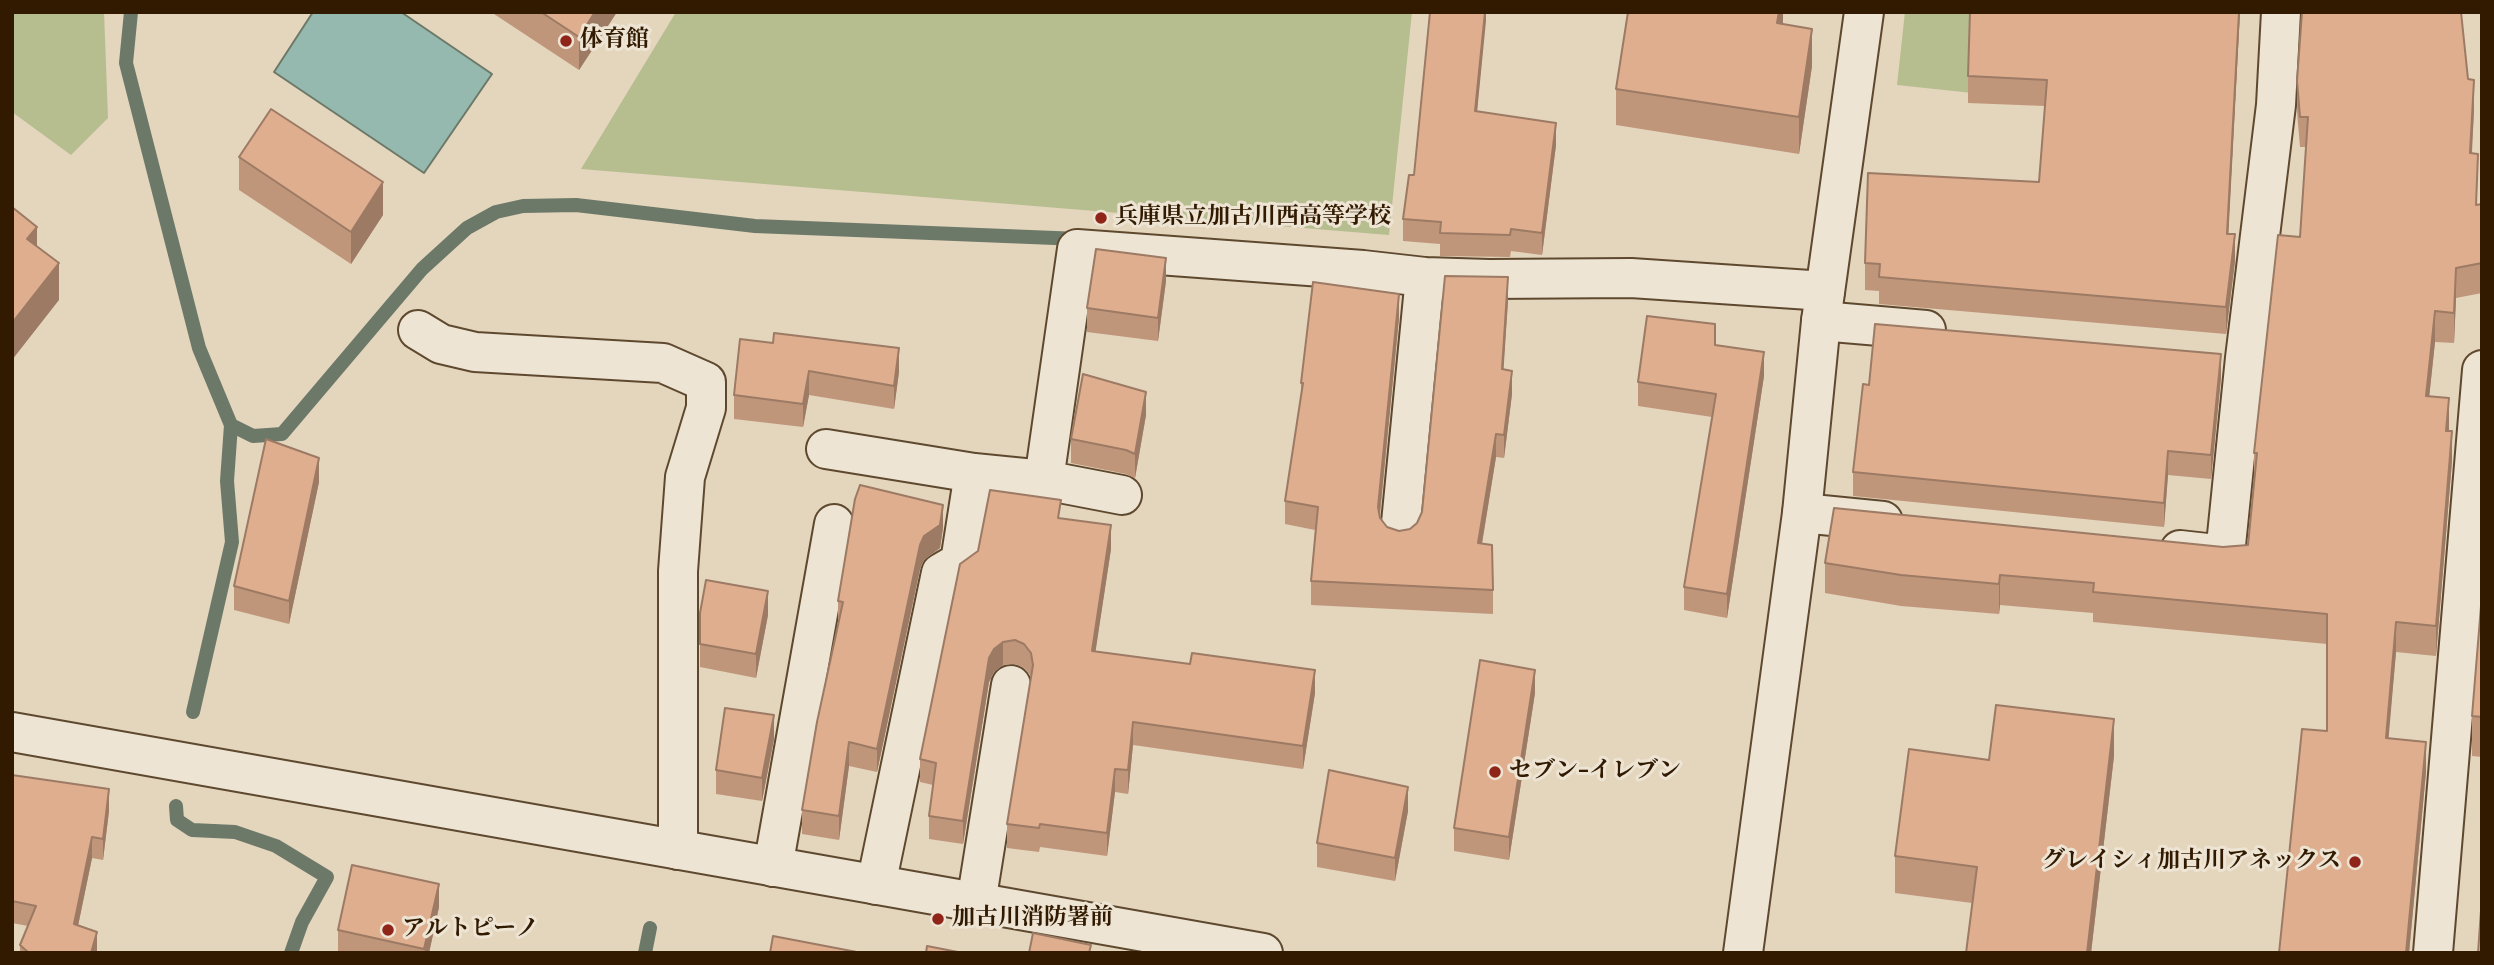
<!DOCTYPE html>
<meta charset="utf-8">
<style>
body{margin:0}
#map{position:relative;width:2494px;height:965px;overflow:hidden;background:#e4d5bd;font-family:Cardo,serif}
canvas{display:block}
.frame{position:absolute;inset:0;border:14px solid #311a00;pointer-events:none}
</style>
<div id="map">
<canvas width="2494" height="965"></canvas>
<div class="frame"></div>
</div>
<script>
const ctx = document.querySelector('canvas').getContext('2d');
ctx.lineJoin = 'round';
function fillPath(path, color) { ctx.fillStyle = color; ctx.fill(path, 'evenodd'); }
function trace(path, color, width, dash) { ctx.strokeStyle = color; ctx.lineWidth = width; ctx.lineCap = dash ? 'butt' : 'round'; ctx.setLineDash(dash || []); ctx.stroke(path); }
function label(font, color, halo, rows, align = 'center') {
  ctx.font = font + ' Cardo,"Noto Serif JP",serif'; ctx.lineWidth = 6; ctx.setLineDash([]); ctx.textBaseline = 'middle'; ctx.strokeStyle = halo; ctx.fillStyle = color; for (const [text, x, y, turn = 0] of rows) {
    ctx.save(); ctx.translate(x, y); ctx.rotate((+turn || 0) * Math.PI / 180); ctx.textAlign = isNaN(turn) ? turn : align; if (halo) ctx.strokeText(text, 0, 0); ctx.fillText(text, 0, 0); ctx.restore();
  }
}
const green = new Path2D(`
 M12,12H104L108,118L71,155L12,112Z
 M676,12H1412L1389,235L581,169Z
 M1905,12H1988L1982,94L1897,85Z`);
const water = new Path2D(`
 M313,12H401L492,74L424,173L274,72Z`);
const stream = new Path2D(`
 M131,12L126,63L199,348L231,425L227,481L232,542L193,712
 M231,425L253,436L282,434L422,269L467,228L496,212L523,206L576,205L755,226L1080,239
 M176,806L177,820L192,830L235,832L276,846L327,877L302,922L291,953
 M645,953L650,928`);
const minor = new Path2D(`
 M1821,321L1926,330
 M418,330L441,344L475,352L663,363L706,382V408L685,477L678,571V850
 M826,449L974,473L1044,480L1122,495
 M1044,480L1077,249L1363,270L1425,277L1489,279L1631,278L1825,291
 M1802,513L1883,521
 M1400,533L1425,277
 M2180,550L2225,555L2245,358L2276,105L2281,12
 M773,867L834,524
 M876,885L941,573L960,562L974,473
 M976,903L1011,685
 M2433,953L2482,370`);
const tertiary = new Path2D(`
 M12,732L1263,953
 M1743,953L1802,513L1821,321L1864,12`);
const wall = new Path2D(`
 M491,12H617L579,70Z
 M1486,12L1477,111L1556,145L1542,255L1511,251L1510,257L1440,256V244L1403,241V219L1414,175Z
 M1783,12V24L1812,66L1799,154L1616,125V89Z
 M2240,12L2228,234L2235,261L2226,334L1879,304V291L1865,290V263L2039,182L2045,106L1968,103V76Z
 M2468,79L2474,110L2472,153L2477,205L2482,204V293L2456,298L2454,343L2435,342L2429,397L2449,431L2452,461L2436,656L2396,652L2388,738L2426,772L2409,953H2279L2327,731V644L2093,622V613L2000,605L1999,614L1901,606L1825,593V563L2248,545L2254,481V453L2300,237L2306,147H2300L2297,112V81Z
 M239,157L383,215L351,264L239,190Z
 M1166,281L1158,341L1087,332V308Z
 M1508,301L1503,370L1512,394L1504,458L1496,457L1482,544L1493,590V614L1311,605V581L1315,530L1285,524V501L1301,402V383L1399,318L1380,516L1387,527L1399,531L1410,529L1417,523Z
 M740,339L899,372L894,409L809,395L803,427L734,419V395Z
 M1715,345L1764,376L1727,618L1684,610V587L1712,417L1638,406V382Z
 M2221,378L2211,479L2168,475L2164,527L1853,496V472L1869,385Z
 M1146,415L1135,478L1126,474L1071,463V439Z
 M319,482L289,624L234,610V586Z
 M1061,518L1111,549L1095,652L1315,693L1303,769L1133,745L1128,794L1115,792L1107,856L1040,847L1039,852L1007,848V824L1031,676L1024,668L1015,664L1003,665L994,672L989,682L963,844L929,839V816L933,785L920,782V759Z
 M943,528L940,548L924,560L920,569L877,772L849,766L839,840L802,834V810L838,623V601Z
 M2482,594V757L2472,756V716Z
 M700,613L768,615L756,678L700,667Z
 M1535,693L1509,860L1454,851V828Z
 M774,739L762,801L716,794V770Z
 M2114,756L2091,953H1966L1972,903L1895,893V856L1989,760Z
 M12,775L109,811L103,860L92,858L78,926L97,953H20V945L28,926L12,923Z
 M1408,811L1395,881L1317,867V843Z
 M439,907L429,953H338V930Z`);
const shadedWall = new Path2D(`
 M595,12H617L579,70V37Z
 M1485,12H1486V21L1475,133V111Z
 M1779,12H1783V26L1777,23Z
 M2239,12H2240L2227,261V234Z
 M1812,29V66L1799,154V117Z
 M2474,80V110L2470,183V153Z
 M1556,123V145L1542,255V233Z
 M383,182V215L351,264V232Z
 M37,227V263L27,239Z
 M2235,234V261L2226,334V307Z
 M1166,258V281L1158,341V318Z
 M59,263V300L12,360V323Z
 M2456,268V298L2454,343V313Z
 M1508,277V301L1502,393V369Z
 M1399,294V318L1378,531V507Z
 M2435,311V342L2426,427V396Z
 M899,348V372L894,409V386Z
 M1764,352V376L1727,618V594Z
 M2221,354V378L2211,479V455Z
 M809,371V395L803,427V404Z
 M1512,371V394L1504,458V435Z
 M1146,392V415L1135,478V454Z
 M2449,398V429L2446,461V431Z
 M2452,431V461L2436,656V626Z
 M1496,434V457L1478,567V543Z
 M2168,451V475L2164,527V503Z
 M319,458V482L289,624V601Z
 M943,505V528L940,548L924,560L920,569L877,772V749L920,545L924,536Z
 M1111,525V549L1092,675V651Z
 M2000,575V605L1999,614V584Z
 M768,591V615L756,678V654Z
 M2396,622V652L2386,768V738Z
 M1003,642V665L994,672L989,682L963,844V821L989,658L994,649Z
 M1315,670V693L1303,769V746Z
 M1535,670V693L1509,860V837Z
 M774,715V739L762,801V778Z
 M2114,719V756L2091,953H2087Z
 M1133,722V745L1128,794V770Z
 M849,742V766L839,840V816Z
 M2426,742V772L2409,953H2406Z
 M1115,769V792L1107,856V833Z
 M1408,787V811L1395,881V858Z
 M109,789V811L103,860V839Z
 M92,837V858L74,945V924Z
 M439,884V907L429,953H424Z
 M97,932V953H91Z`);
const building = new Path2D(`
 M541,12H595L579,37Z
 M1430,12H1485L1475,111L1556,123L1542,233L1511,229L1510,235L1440,233L1441,222L1403,219L1409,175H1414Z
 M1628,12H1779L1777,23L1812,29L1799,117L1616,89Z
 M1970,12H2239L2227,234H2235L2226,307L1879,277L1880,264L1865,263L1868,173L2039,182L2047,80L1968,76Z
 M2302,12H2461L2468,79L2474,80L2470,153L2478,154L2476,205L2482,204V263L2456,268L2454,313L2435,311L2426,396L2449,398L2446,431H2452L2436,626L2396,622L2386,738L2426,742L2406,953H2279L2302,729L2327,731V614L2093,592L2094,583L2000,575L1999,584L1901,575L1825,563L1834,508L2223,547L2248,545L2257,453H2254L2278,235L2300,237L2308,117H2300L2297,81Z
 M271,109L383,182L351,232L239,157Z
 M12,207L37,227L27,239L59,263L12,323Z
 M1096,249L1166,258L1158,318L1087,308Z
 M1445,276L1508,277L1502,369L1512,371L1504,435L1496,434L1478,543L1492,545L1493,590L1311,581L1318,507L1285,501L1303,383H1301L1313,282L1399,294L1378,507L1380,518L1387,527L1399,531L1410,529L1417,523L1422,512Z
 M1647,316L1715,324V345L1764,352L1727,594L1684,587L1716,394L1638,382Z
 M1875,324L2221,354L2211,455L2168,451L2164,503L1853,472L1863,384L1869,385Z
 M774,333L899,348L894,386L809,371L803,404L734,395L740,339L773,343Z
 M1083,374L1146,392L1135,454L1126,450L1071,439Z
 M266,439L319,458L289,601L234,586Z
 M860,485L943,505L940,525L924,536L920,545L877,749L849,742L839,816L802,810L817,722L843,602L838,601L855,499Z
 M990,490L1061,500L1058,518L1111,525L1092,651L1190,664L1192,653L1315,670L1303,746L1133,722L1128,770L1115,769L1107,833L1040,824L1039,828L1007,824L1033,665L1031,653L1024,644L1015,640L1003,642L994,649L989,658L963,821L929,816L936,763L920,759L960,564L978,551Z
 M706,580L768,591L756,654L700,644V613Z
 M2482,594V717L2472,716Z
 M1480,660L1535,670L1509,837L1454,828Z
 M1996,705L2114,719L2087,953H1966L1977,867L1895,856L1909,749L1989,760Z
 M725,708L774,715L762,778L716,770Z
 M1329,770L1408,787L1395,858L1317,843Z
 M12,775L109,789L103,839L92,837L74,924L97,932L91,953H29L20,945L36,906L12,901Z
 M352,865L439,884L424,949L338,930Z
 M2482,896V953H2478Z
 M1033,933L1091,945L1089,953H1029Z
 M773,936L862,953H770Z
 M927,946L963,953H926Z`);
const markers = [
 [566,41,7,"#8f2418"],
 [1101,218,7,"#8f2418"],
 [1495,772,7,"#8f2418"],
 [2355,862,7,"#8f2418"],
 [938,919,7,"#8f2418"],
 [388,930,7,"#8f2418"]
];
const poiNames = [
 ["体育館",580,41],
 ["兵庫県立加古川西高等学校",1115,218],
 ["セブン-イレブン",1509,772],
 ["グレイシィ加古川アネックス",2341,862,"right"],
 ["加古川消防署前",952,919],
 ["アルトピーノ",402,930]
];
fillPath(green, '#b6bd8f');
fillPath(water, '#95b9ae');
trace(water, '#6d7968', 2);
trace(stream, '#6d7968', 14);
trace(minor, '#5e492f', 42);
trace(tertiary, '#5e492f', 42);
trace(minor, '#ede4d4', 38);
trace(tertiary, '#ede4d4', 38);
fillPath(wall, '#c0967b');
fillPath(shadedWall, '#9c7a64');
fillPath(building, '#dfae8f');
trace(building, '#9c7a64', 2);
for (const [x, y, r, color] of markers) { const dot = new Path2D(); dot.arc(x, y, r, 0, 2 * Math.PI); ctx.fillStyle = color; ctx.fill(dot); trace(dot, '#ede4d4', 2.5); }
label('bold 23px', '#311a00', '#ede4d4', poiNames, 'left');
</script>
